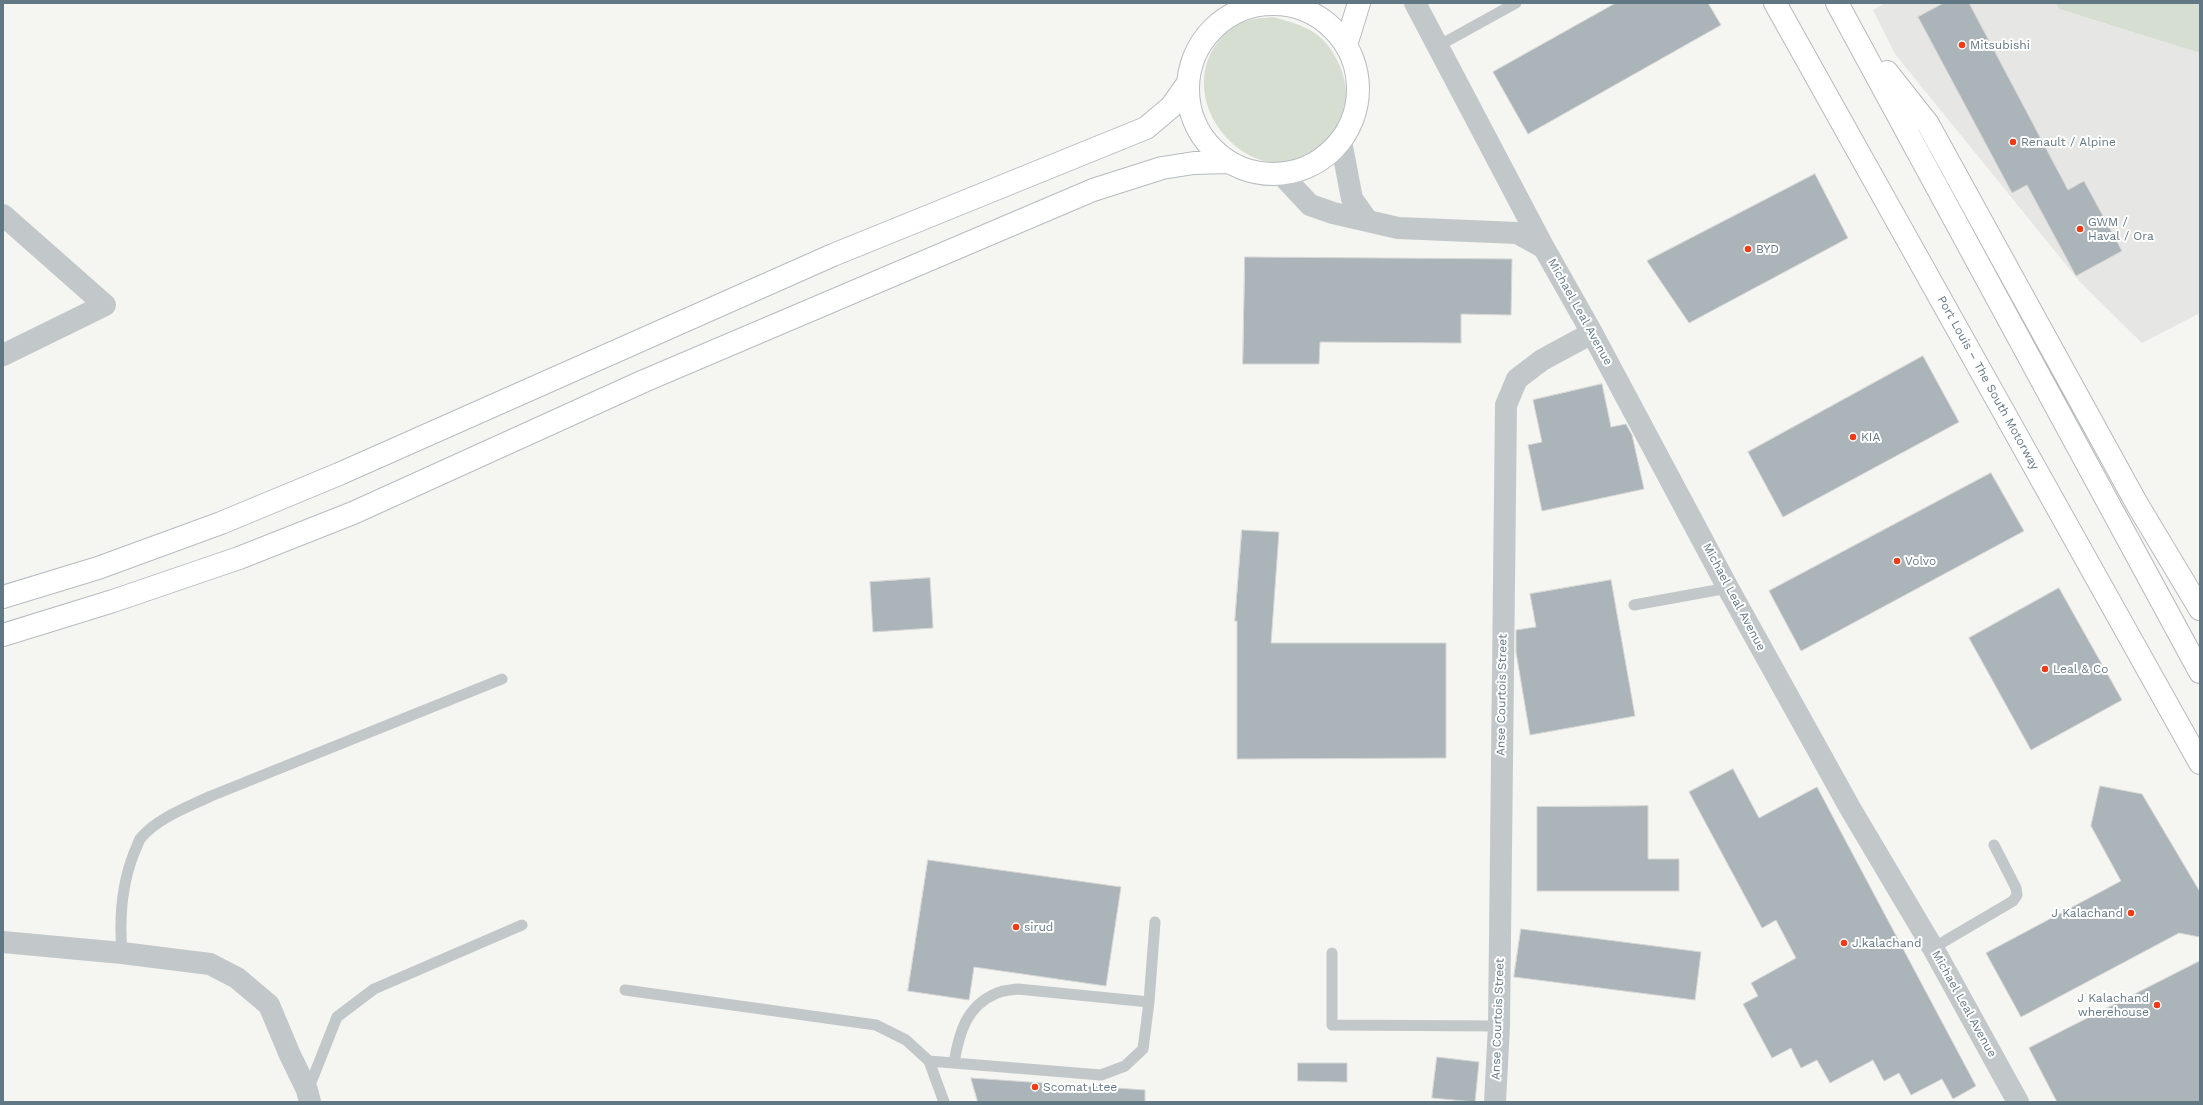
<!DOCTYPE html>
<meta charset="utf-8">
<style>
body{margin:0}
#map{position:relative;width:2203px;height:1105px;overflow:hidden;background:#f5f5f1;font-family:"Work Sans",sans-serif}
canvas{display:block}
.frame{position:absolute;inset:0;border:4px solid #627784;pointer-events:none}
</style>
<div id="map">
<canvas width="2203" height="1105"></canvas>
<div class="frame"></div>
</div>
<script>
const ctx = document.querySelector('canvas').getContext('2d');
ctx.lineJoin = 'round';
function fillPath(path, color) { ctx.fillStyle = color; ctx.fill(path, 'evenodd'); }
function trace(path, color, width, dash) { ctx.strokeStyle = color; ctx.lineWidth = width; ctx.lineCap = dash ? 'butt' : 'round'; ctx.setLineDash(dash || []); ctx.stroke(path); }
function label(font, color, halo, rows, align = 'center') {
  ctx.font = font + ' "Work Sans",sans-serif'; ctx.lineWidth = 4; ctx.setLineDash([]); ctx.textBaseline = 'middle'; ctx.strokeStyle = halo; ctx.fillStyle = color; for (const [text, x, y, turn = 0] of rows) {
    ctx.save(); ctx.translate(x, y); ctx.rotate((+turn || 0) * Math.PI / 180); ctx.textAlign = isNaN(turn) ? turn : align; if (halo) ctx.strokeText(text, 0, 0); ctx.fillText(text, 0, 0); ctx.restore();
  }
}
const built = new Path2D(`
 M1885,3H2056L2059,9L2200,53V313L2142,343L2080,282L1895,54L1873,10Z`);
const green = new Path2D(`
 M2056,3H2200V53L2059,9Z
 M1273,17C1290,22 1309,26 1322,39C1346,63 1356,105 1334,133C1270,215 1166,109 1218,42C1225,33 1235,24 1246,21C1255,18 1265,18 1273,17Z`);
const building = new Path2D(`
 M1616,3H1708L1721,25L1528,134L1493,72Z
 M1944,3H1969L2068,190L2084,181L2122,251L2076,276L2027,185L2012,193L1918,17Z
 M1815,174L1848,238L1689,323L1647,261Z
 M1245,257L1512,259L1511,315L1461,314V343L1320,342L1319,364H1243Z
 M1923,356L1959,422L1783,517L1748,452Z
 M1602,384L1611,427L1626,424L1632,435L1644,489L1542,511L1528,445L1542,442L1533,400Z
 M1991,473L2024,531L1801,651L1769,591Z
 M1242,530L1279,532L1271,643H1446V758L1237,759V621H1235Z
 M930,578L933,628L873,632L870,582Z
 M1611,580L1635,716L1530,735L1516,652V630L1536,627L1530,594Z
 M2059,588L2122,700L2031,750L1969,638Z
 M1733,769L1759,818L1817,787L1976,1086L1953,1099L1942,1079L1911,1095L1899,1073L1884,1081L1873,1060L1830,1083L1817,1060L1801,1068L1791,1048L1772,1058L1743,1004L1758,996L1751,983L1796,958L1776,920L1762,928L1689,792Z
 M2100,786L2142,794L2200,892V937L2179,933L2021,1017L1986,953L2121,881L2091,826Z
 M1648,806V859H1679V891H1537V807Z
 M928,860L1121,887L1106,986L974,967L969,1000L908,991Z
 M1521,929L1701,952L1695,1000L1514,977Z
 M2200,961V1102H2057L2029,1048Z
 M1437,1057L1479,1062L1475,1102L1432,1098Z
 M1298,1063H1347V1082L1298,1081Z
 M971,1078L1145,1090V1102H978Z`);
const lane = new Path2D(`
 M1438,46L1516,3
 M1634,605L1728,588
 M1933,948L2013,901L2017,895L2016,888L1994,845
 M122,953C119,918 121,886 134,853C136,849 138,843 140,839C157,818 188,807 211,796L502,679
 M1332,953V1025L1499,1026
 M625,990L876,1025L906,1040L929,1061L944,1102
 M929,1061L1101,1075L1125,1066L1143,1049L1149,1002L1155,922
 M954,1063C959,1033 966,1006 997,993C1003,990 1012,990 1018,989L1149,1002
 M308,1090L337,1017L374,989L522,925`);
const street = new Path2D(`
 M1415,3L1544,248L1592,333L1728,588L1850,808L1933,948L2018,1102
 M1341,141L1352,199L1367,220
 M1281,174L1310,205L1333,213L1398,228L1517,233L1544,248
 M3,215L105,305L3,355
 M3,942L122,953L210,964L237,978L269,1005L290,1055L307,1090L310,1102
 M1495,1102L1499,1026L1506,405L1517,379L1542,360L1592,333`);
const secondary = new Path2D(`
 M1188 89a85 85 0 1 1 170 0a85 85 0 1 1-170 0Z
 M1346,45L1359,3
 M3,597L98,568L221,523L339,474L833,255L1146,128L1171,107L1188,83
 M3,635L113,601L239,558L353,513L644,381L1093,190L1162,168L1194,163L1228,162`);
const highway = new Path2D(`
 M1775,3L2200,763
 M1837,3L2200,672
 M1887,72L1928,124L2137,504L2200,609`);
const markers = [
 [1962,45,4,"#f03b16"],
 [2013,142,4,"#f03b16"],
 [2080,229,4,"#f03b16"],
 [1748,249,4,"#f03b16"],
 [1853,437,4,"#f03b16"],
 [1897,561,4,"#f03b16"],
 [2045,669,4,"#f03b16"],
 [2131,913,4,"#f03b16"],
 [1016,927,4,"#f03b16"],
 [1844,943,4,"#f03b16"],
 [2157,1005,4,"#f03b16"],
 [1035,1087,4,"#f03b16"]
];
const poiNames = [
 ["Mitsubishi",1970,45],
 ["Renault / Alpine",2021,142],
 ["GWM /",2088,222],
 ["Haval / Ora",2088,236],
 ["BYD",1756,249],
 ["KIA",1861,437],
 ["Volvo",1905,561],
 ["Leal & Co",2053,669],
 ["J Kalachand",2123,913,"right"],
 ["sirud",1024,927],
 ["J.kalachand",1852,943],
 ["J Kalachand",2149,998,"right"],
 ["wherehouse",2149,1012,"right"],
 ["Scomat Ltee",1043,1087]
];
const streetNames = [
 ["Michael Leal Avenue",1580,312,61],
 ["Port Louis – The South Motorway",1988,383,61],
 ["Michael Leal Avenue",1734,597,62],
 ["Anse Courtois Street",1502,695,-89],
 ["Michael Leal Avenue",1964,1004,61],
 ["Anse Courtois Street",1498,1019,-88]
];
fillPath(built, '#e6e6e4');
fillPath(green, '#d6ddd1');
fillPath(building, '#abb4b8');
trace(building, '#d6d6d4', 1);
trace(secondary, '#b6bcc0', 24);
trace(highway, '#b6babd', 24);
trace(lane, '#c2c7c9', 11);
trace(street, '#c2c7c9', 22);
trace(secondary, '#fff', 22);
trace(highway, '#fff', 22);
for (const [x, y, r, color] of markers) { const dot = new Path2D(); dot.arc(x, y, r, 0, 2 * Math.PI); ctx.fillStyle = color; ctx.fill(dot); trace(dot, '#fff', 1.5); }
label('12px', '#627784', '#fff', poiNames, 'left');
label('12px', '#627784', '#fff', streetNames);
</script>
